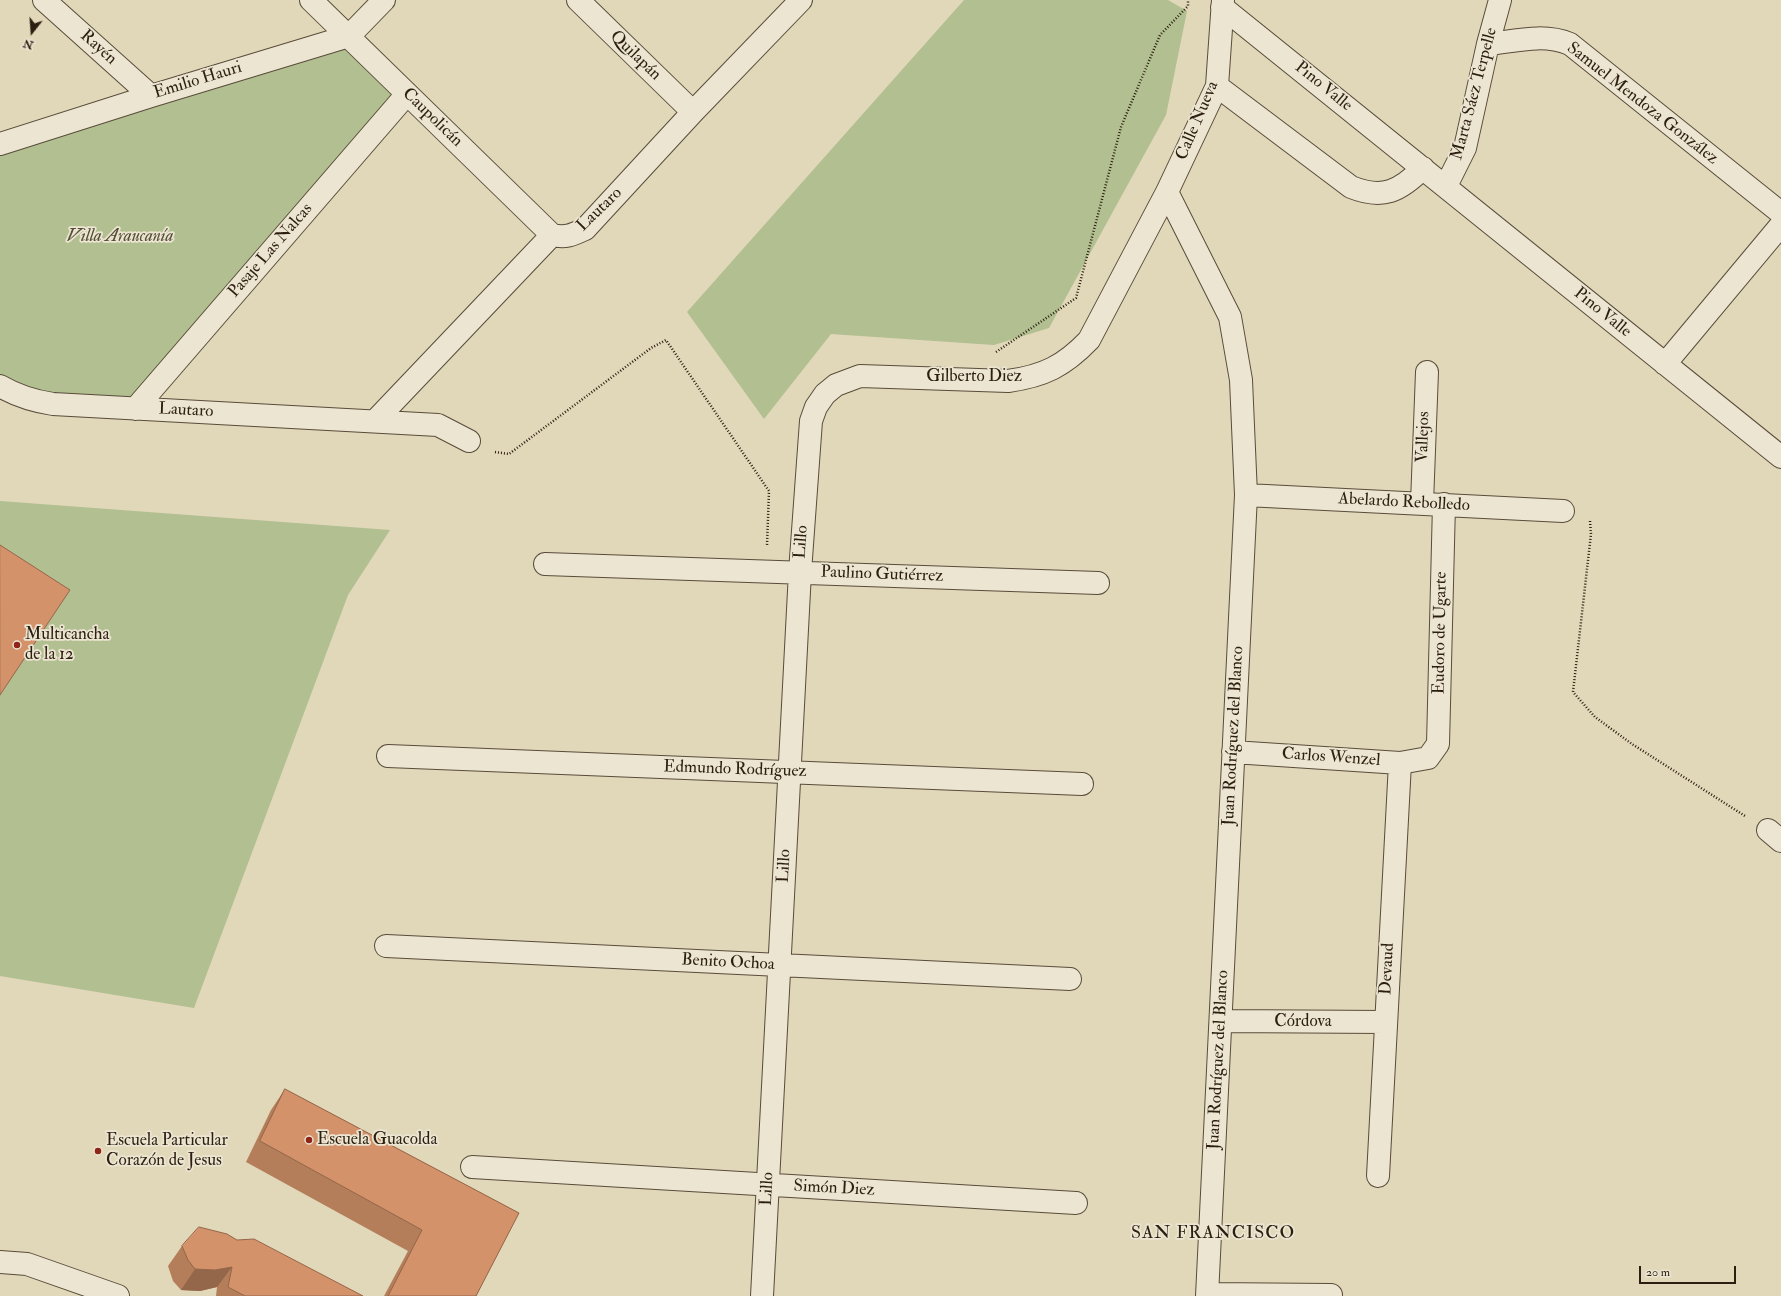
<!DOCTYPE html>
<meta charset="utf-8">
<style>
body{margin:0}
#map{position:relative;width:1781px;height:1296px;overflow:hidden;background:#e1d7b9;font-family:"IM FELL Double Pica",serif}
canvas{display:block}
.north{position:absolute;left:12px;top:12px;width:40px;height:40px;-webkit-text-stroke:3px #ece5d2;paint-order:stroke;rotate:197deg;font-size:11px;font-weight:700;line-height:16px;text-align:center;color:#2c1e10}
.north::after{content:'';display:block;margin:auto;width:14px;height:18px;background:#2c1e10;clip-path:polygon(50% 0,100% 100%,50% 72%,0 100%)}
.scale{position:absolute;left:1639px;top:1266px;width:97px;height:18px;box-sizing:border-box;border:2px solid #2c1e10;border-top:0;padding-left:5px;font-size:12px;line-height:14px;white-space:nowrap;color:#2c1e10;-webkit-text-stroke:3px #ece5d2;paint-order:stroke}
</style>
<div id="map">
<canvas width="1781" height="1296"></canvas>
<div class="north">N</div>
<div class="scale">20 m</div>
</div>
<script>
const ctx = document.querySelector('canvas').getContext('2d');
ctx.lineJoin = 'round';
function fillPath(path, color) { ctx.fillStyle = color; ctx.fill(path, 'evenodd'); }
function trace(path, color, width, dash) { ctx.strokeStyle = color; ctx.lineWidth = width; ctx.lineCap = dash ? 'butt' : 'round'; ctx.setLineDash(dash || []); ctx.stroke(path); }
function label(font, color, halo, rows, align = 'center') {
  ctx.font = font + ' "IM FELL Double Pica",serif'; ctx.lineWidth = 3.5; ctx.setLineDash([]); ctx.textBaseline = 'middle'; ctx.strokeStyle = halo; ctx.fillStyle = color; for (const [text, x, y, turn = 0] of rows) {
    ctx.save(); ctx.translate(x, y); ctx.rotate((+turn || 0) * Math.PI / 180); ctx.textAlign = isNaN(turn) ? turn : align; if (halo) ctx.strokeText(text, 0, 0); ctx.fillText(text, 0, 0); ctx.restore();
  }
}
const green = new Path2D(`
 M964,0H1168L1187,11L1166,115L1049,328L994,345L831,334L764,419L687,312Z
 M347,42L403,94L134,403L46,398L0,378V150Z
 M0,501L390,530L348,595L194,1008L0,976Z`);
const path = new Path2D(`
 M996,352L1076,298L1121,127L1160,35L1188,6V0
 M495,452L509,454L651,348L666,340L769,491L767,545
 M1590,521L1591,534L1573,692L1595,717L1632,744L1745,816`);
const minor = new Path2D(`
 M44,0L151,96
 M311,0L552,235
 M578,0L693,112
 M1222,7L1781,457
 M1488,44C1515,41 1544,33 1570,44L1781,213
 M1217,86L1351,187C1383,200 1400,191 1423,168
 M0,144L151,96L349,36L384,0
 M1446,186L1465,148L1488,44L1500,0
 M1167,192L1230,317L1241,380L1246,495L1207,1296
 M552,235C566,238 572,235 585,229L693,112L801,0
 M1665,364L1781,225
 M0,386C17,396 33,401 53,404L438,425L469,441
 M135,409L407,94
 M375,421L552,235
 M1246,495L1563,511
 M1422,503L1427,372
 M545,564L1098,583
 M1233,752L1400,763L1428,758L1438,744L1444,504
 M388,756L1082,784
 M1768,830L1781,841
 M386,946L1070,979
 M1221,1021L1385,1022
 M472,1167L1076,1203
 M1378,1176L1400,763
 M0,1262L27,1264L118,1296
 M1208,1294L1331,1295
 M762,1296L800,572L811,421L816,407L825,394L836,385L860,376L1008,381C1044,376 1064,366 1089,340L1167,192L1217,86L1223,0`);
const wall = new Path2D(`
 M285,1089L519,1213L476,1296H384L408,1251L246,1162L271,1110Z
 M237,1240L363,1296H216L217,1287L200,1291L181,1290L173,1281L168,1266L182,1246Z`);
const shadedWall = new Path2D(`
 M232,1267L217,1287L200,1291L181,1290L195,1269Z`);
const building = new Path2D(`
 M0,545L70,590L0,695Z
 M285,1089L519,1213L476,1296H388L422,1230L260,1141Z
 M199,1227L227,1234L237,1240L254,1239L363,1296H245L228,1287L232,1267L215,1270L195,1269L188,1260L182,1246Z`);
const markers = [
 [17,645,4,"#8f2418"],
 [309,1140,4,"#8f2418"],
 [98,1151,4,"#8f2418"]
];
const streetNames = [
 ["Rayén",98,48,42],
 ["Quilapán",635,56,44],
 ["Emilio Hauri",198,81,-17],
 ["Pino Valle",1323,87,39],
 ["Marta Sáez Terpelle",1475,94,-75],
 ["Samuel Mendoza González",1642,104,38],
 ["Caupolicán",432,118,44],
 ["Calle Nueva",1198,121,-67],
 ["Lautaro",600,210,-44],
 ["Pasaje Las Nalcas",271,251,-49],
 ["Pino Valle",1602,313,39],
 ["Gilberto Diez",974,377],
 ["Lautaro",186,411,3],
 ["Vallejos",1424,437,-88],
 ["Abelardo Rebolledo",1404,503,3],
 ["Lillo",802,542,-86],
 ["Paulino Gutiérrez",882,575,2],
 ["Eudoro de Ugarte",1441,633,-89],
 ["Juan Rodríguez del Blanco",1234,736,-87],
 ["Carlos Wenzel",1331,758,4],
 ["Edmundo Rodríguez",735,770,2],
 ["Lillo",785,866,-87],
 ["Benito Ochoa",728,963,3],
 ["Devaud",1388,969,-87],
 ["Córdova",1303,1022],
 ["Juan Rodríguez del Blanco",1219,1060,-87],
 ["Lillo",768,1189,-87],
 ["Simón Diez",834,1189,3]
];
const parkNames = [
 ["Villa Araucanía",120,237]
];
const poiNames = [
 ["Multicancha",25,635],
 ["de la 12",25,655],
 ["Escuela Guacolda",317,1140],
 ["Escuela Particular",106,1141],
 ["Corazón de Jesus",106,1161]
];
const neighbourhoodNames = [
 ["SAN FRANCISCO",1213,1234]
];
fillPath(green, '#b1bf91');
trace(minor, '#594c3a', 24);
trace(path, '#2c1e10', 2.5, [1, 2]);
trace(minor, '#ece5d2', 22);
fillPath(wall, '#b57e5b');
fillPath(shadedWall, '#94664a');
fillPath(building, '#d3926a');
trace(building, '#94664a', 1);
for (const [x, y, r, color] of markers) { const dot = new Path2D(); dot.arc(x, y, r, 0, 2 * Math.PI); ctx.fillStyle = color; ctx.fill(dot); trace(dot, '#ece5d2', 1.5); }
label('17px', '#2c1e10', '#ece5d2', streetNames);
label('italic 17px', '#544e37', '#ece5d2', parkNames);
label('17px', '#2c1e10', '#ece5d2', poiNames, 'left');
ctx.letterSpacing = '1px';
label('18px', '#2c1e10', '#ece5d2', neighbourhoodNames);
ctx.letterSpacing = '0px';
</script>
